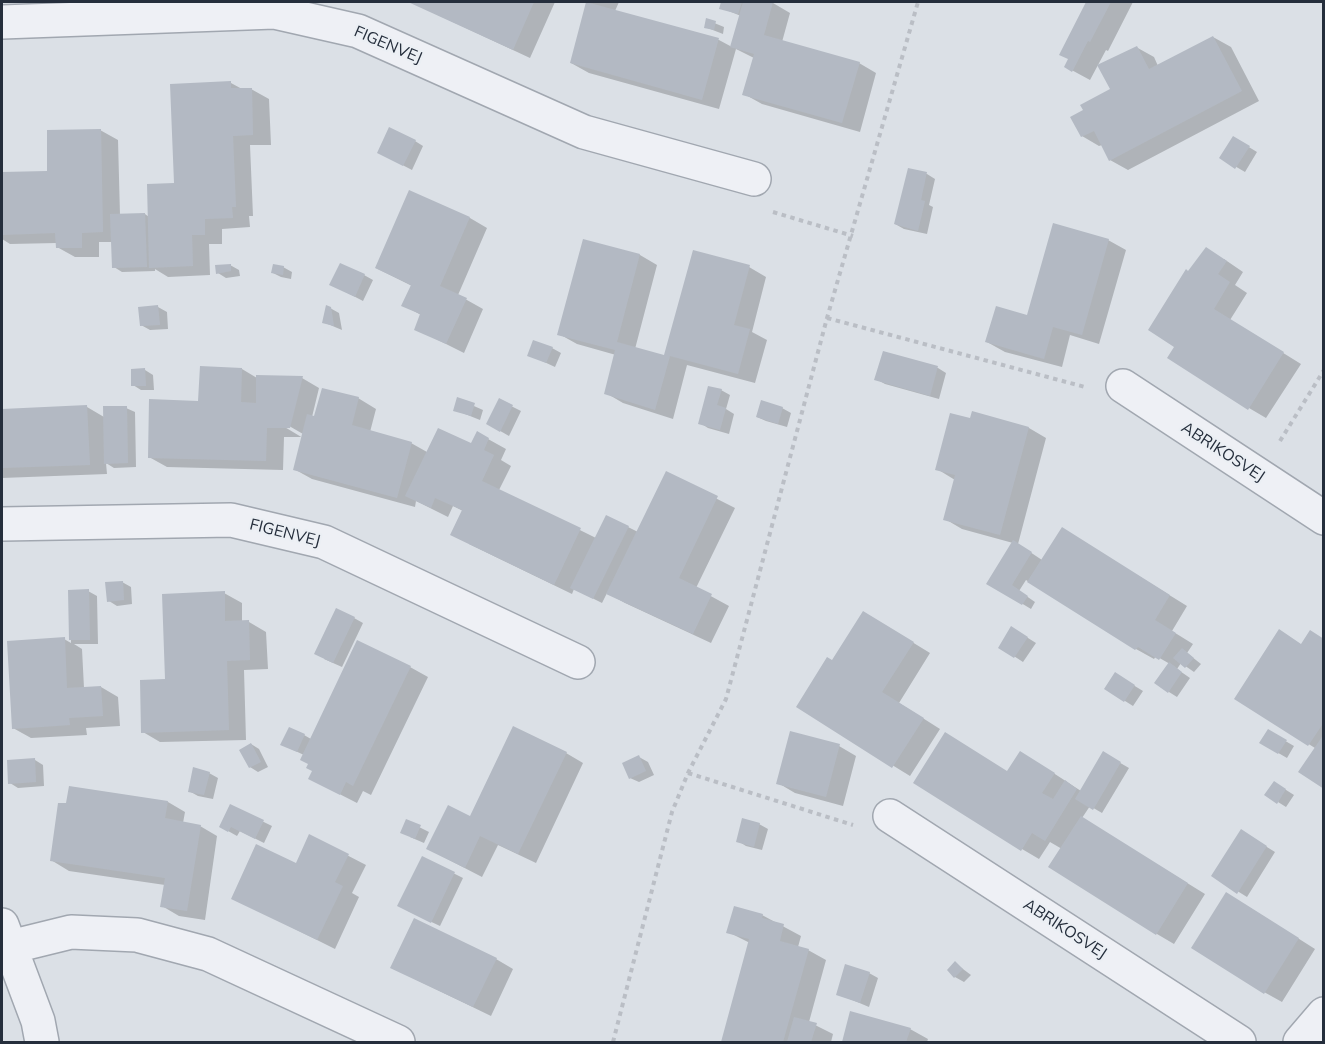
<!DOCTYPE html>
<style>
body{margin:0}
#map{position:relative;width:1325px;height:1044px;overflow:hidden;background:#dbe0e6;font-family:Mulish,sans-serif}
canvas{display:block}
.frame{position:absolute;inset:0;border:3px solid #252e3c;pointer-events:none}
</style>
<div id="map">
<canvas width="1325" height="1044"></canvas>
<div class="frame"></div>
</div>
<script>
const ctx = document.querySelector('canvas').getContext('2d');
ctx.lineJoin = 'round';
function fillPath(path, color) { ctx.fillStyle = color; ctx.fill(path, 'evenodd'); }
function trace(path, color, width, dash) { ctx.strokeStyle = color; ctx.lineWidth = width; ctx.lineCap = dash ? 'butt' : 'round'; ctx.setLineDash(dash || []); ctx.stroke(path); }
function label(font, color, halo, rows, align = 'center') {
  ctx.font = font + ' Mulish,sans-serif'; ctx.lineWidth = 4.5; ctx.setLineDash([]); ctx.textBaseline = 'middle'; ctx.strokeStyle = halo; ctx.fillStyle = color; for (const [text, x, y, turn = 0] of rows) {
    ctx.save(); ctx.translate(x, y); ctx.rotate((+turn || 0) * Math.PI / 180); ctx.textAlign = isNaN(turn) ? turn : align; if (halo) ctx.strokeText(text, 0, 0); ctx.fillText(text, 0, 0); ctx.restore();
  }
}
const shadow = new Path2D(`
 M410,2H555L530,58Z
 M588,2H619L615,11L719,40L732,47L741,16L721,8L722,2L744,3L745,2H766L773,3L790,13L782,42L859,63L876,73L860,132L762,104L744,94L754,58L736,49L719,109L589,73L571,63Z
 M1087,2H1133L1108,51L1106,50L1090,80L1066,67L1070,59L1061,54Z
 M707,20L724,27L723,34L705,27Z
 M1213,37L1231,47L1259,101L1128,170L1110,160L1102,145L1099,146L1082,136L1085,111L1112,90L1136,47L1154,57L1158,66Z
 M231,83L242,89H251L269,99L271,145H250L253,216H249L250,227L222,229V244H209L210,275L168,277L155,269V271L122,272L114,267L112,242H99V257H75L57,247V243L10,244L2,239V173L49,172L100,130L118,140L120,215L145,214L149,217L175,185Z
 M1234,138L1257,152L1245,172L1221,158Z
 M415,141L423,146L412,170L387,157Z
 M909,170L927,174L935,179L929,205L933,207L927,234L904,229L895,224Z
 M410,192L470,218L487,228L458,295L483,309L464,353L416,329L421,315L403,305L412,286L376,268Z
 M1108,240L1126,250L1099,344L1070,335L1062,367L1005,352L987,342L1028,317Z
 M584,241L640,255L657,265L635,349L666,357L749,267L766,277L752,332L767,340L755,383L687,365L673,419L623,403L606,393L616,355L577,344L559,334Z
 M1224,259L1243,272L1235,285L1247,293L1230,320L1301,364L1266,418L1249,408L1176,346L1189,273Z
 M230,265L239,270L240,276L226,278L218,273Z
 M283,267L292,272L291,279L281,277L273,273Z
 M364,275L373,280L363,301L340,289Z
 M158,307L167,312L168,329L150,330L141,325Z
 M330,308L339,313L342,330L323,322Z
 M552,348L561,353L555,367L529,355Z
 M884,353L938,368L946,373L939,399L885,384L876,379Z
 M242,369L257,378H302L319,388L312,417L358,398L376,409L370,432L411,443L427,452L471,445L488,439L506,449L501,460L511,466L499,490L596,538L628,527L638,532L666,473L735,508L696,588L729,606L711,643L625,603L607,593L602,603L574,589L572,594L469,544L463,511L453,506L448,517L416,501L415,507L312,479L294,469L303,437H284L283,470L167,467L149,457L200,403ZM284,423L303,434V438L283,426Z
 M145,370L153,375L154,390H141L133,385Z
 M721,390L730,395L726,409L734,414L729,434L708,428L700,423Z
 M458,399L483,410L480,420L455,410Z
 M499,400L521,411L509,436L488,424Z
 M87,407L104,417L126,408L135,412L136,467L114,468L106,463L107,474L2,478V410Z
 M782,408L791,413L787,427L766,421L757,417Z
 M973,413L1029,428L1046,438L1018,544L1042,560L1079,539L1187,606L1172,631L1193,644L1187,653L1201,664L1194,672L1181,663L1177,669L1190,678L1177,697L1169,692L1170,664L1156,656L1154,659L1136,649L1026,580L1019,591L1035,602L1031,609L988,583L1013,543L962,529L945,519L955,480L937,469L971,420Z
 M122,582L131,587L132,604L117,606L109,601Z
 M70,591H88L97,596L98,644H74L82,649L84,688L101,687L118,697L120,726L86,728L87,735L31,738L13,728L64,639L71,643Z
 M224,593L242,603V622H249L266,632L268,669L244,670L246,740L160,742L143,732L166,681Z
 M354,618L363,623L342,667L324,659Z
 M881,623L930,653L899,703L940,729L910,776L798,707L833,662Z
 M1020,633L1036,643L1023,662L1000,647Z
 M1324,640V787L1315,748L1236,699L1302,645Z
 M410,667L428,677L371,795L363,791L357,803L310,779L313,771L310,764L304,755L291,749L304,735L311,739Z
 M1115,674L1143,691L1133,706L1106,689Z
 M1268,731L1294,746L1287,758L1261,743Z
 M251,744L259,749L268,767L258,772L250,767Z
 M839,746L856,756L843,806L795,793L778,783Z
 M566,753L583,763L536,863L498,845L482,877L428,849Z
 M1103,753L1129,768L1102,813L1090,806L1082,818L1205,894L1174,944L1157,934L1062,849L1050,842L1039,859L1022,849L1008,772L1038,763L1081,791Z
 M639,757L648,762L654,775L639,782L630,778Z
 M35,760L43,765L44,786L18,788L10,783Z
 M209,773L218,778L213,799L198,796L189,791Z
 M70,787L168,802L185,812L183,823L200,826L217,836L205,920L179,916L162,906L165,885L69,871L51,860L67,805Z
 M1283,788L1294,795L1286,807L1278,802Z
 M231,806L272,826L264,843L240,831L237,836L221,827Z
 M407,821L429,832L424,843L410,837Z
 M759,824L768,829L762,850L746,846L738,841Z
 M1241,831L1275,852L1247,897L1213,876Z
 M310,836L366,865L352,893L359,897L335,949L233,898L296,865Z
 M423,858L463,878L440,926L408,911Z
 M1244,904L1315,949L1282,1002L1264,992Z
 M762,915L801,936L798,947L808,950L826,960L809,1022L833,1034L831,1042H722L750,943L728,932Z
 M496,959L513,969L491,1016L392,968Z
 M955,963L971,975L964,982L955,977Z
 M869,973L878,978L869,1007L838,994Z
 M852,1013L910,1029L928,1039L927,1042H844Z`);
const building = new Path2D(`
 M408,2H534L513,50Z
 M586,2L719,38L702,100L570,63Z
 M721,2H742L738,14L719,9Z
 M743,2H773L764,35L860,62L842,123L742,95L754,54L730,47Z
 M1086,2H1111L1090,42L1088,41L1072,72L1064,67L1068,59L1059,55Z
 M706,18L716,21L714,30L704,28Z
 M1213,36L1242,91L1109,161L1094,131L1081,137L1070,117L1083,110L1080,105L1110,89L1097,65L1137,46L1149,69Z
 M231,81V88H252L253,135L233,136L236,207H232L233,218L205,219V235H192L193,266L149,268L147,184L174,183L170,84Z
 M389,127L416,140L403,166L377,153Z
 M101,129L103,232L82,233V248H56L55,233L2,235V172L47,171V130Z
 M1233,136L1250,146L1235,169L1219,158Z
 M908,168L927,172L921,200L925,201L918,231L894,224Z
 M409,190L470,217L440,286L467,298L446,344L414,330L420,314L401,306L411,285L375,268Z
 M145,213L147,267L112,268L110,214Z
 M1053,223L1109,239L1082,335L1053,327L1044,359L985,342L996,306L1027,315Z
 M583,239L640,254L617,342L664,355L693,250L750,265L734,325L750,329L738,374L670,356L655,410L604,394L615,350L557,335Z
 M1206,247L1227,261L1218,274L1230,282L1214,309L1284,352L1248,410L1167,358L1174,347L1148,330L1186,269L1188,271Z
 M340,263L365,274L355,297L329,285Z
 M231,264V271L216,274L215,265Z
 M273,264L284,266L283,275L271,273Z
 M158,305L160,325L140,326L138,307Z
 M326,305L331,307L334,326L322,323Z
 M533,340L553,347L546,363L527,356Z
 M883,351L938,366L930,396L874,380Z
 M200,366L242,368L241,402L256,403V375L303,376L290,428H267L266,461L148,458L149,399L198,401Z
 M145,368L146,386H131V369Z
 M708,386L722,389L717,405L726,408L720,430L698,424Z
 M322,388L359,397L352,425L412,442L397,498L293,470L307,414L314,416Z
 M457,397L475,403L471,416L453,411Z
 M499,398L513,405L500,432L486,424Z
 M761,400L783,407L778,424L756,417Z
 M87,405L90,465L2,468V409Z
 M103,406H127L128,463L104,464Z
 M972,411L1029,427L1000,535L943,520L955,475L935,470L950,413L970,418Z
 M438,428L471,443L477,431L489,438L484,450L494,455L482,481L581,528L554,585L450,535L462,510L435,498L431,508L405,496Z
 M666,471L718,496L679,578L712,594L693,634L606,594Z
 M606,515L629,526L593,599L570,588Z
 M1062,527L1170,595L1155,620L1176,633L1159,660L1138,647L1135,650L1027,582Z
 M1013,540L1032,552L1012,585L1028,596L1022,605L986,584Z
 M123,581L124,600L107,602L105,582Z
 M89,589L90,640H69L68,590Z
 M225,591V621L249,620L250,660L227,661L229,730L141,733L140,680L165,679L162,594Z
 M336,608L355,617L333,663L314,654Z
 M863,611L914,642L882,692L924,718L892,768L796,707L827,657L832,660Z
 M1011,626L1028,637L1014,658L998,648Z
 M1279,629L1301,644L1310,630L1324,639V722L1308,746L1234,699Z
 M65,637L67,688L101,686L103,716L69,718L70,725L12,729L7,641Z
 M357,640L411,666L353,786L346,782L340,795L308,779L312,771L306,768L308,764L300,760Z
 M1182,648L1194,658L1185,668L1173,658Z
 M1169,662L1182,672L1168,693L1154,683Z
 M1115,672L1135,685L1124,702L1104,689Z
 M513,726L567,752L518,854L480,836L465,868L426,849L448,805L470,816Z
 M289,727L305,734L297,752L280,745Z
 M1268,729L1287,740L1278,754L1259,743Z
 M790,731L840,744L826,797L776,784Z
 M945,732L1007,771L1020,751L1055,773L1042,793L1053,799L1065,780L1077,789L1045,841L1032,833L1021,851L913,783Z
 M1324,734V789L1298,772Z
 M251,743L261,762L249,768L239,750Z
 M1103,751L1121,762L1093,810L1075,799Z
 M639,755L646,771L629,779L622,763Z
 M35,758L36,782L8,784L7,760Z
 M193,767L210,772L204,795L188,792Z
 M1274,781L1286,789L1277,804L1264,795Z
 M69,786L168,801L165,818L201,825L187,911L160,907L165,878L50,861L58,803H66Z
 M230,804L264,820L255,839L231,827L228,832L219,827Z
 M1081,816L1188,883L1156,935L1048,867Z
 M742,818L760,823L754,847L736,842Z
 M406,819L421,825L415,839L400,833Z
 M1241,829L1267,846L1237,894L1211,876Z
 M309,834L349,854L335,882L343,886L317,940L231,899L256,844L296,863Z
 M422,856L455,872L431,923L397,906Z
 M1226,892L1299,938L1264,994L1191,948Z
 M734,906L763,914L762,918L784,924L780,941L809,949L783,1042H721L749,939L726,933Z
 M414,918L497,958L473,1007L390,968Z
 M955,961L963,969L954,978L947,970Z
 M845,964L870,972L860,1003L836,995Z
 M850,1011L911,1028L906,1042H842Z
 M794,1017L817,1023L811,1042H787Z`);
const path = new Path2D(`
 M773,212L853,236
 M827,318L1085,387
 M1280,441L1324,370
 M688,773L853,825
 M613,1042L672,812L688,773L726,699L827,318L918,2`);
const minor = new Path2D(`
 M2,22L274,12L358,31L584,132L754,179
 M1123,386L1324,518
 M2,524L231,520L324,542L578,662
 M890,816L1239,1042
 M2,925L38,1021L42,1042
 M10,947L71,932L137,935L208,954L398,1042
 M1300,1042L1324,1014`);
const streetNames = [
 ["FIGENVEJ",388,45,23],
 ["ABRIKOSVEJ",1223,452,33],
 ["FIGENVEJ",285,533,14],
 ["ABRIKOSVEJ",1065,929,33]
];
fillPath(shadow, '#0003');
fillPath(building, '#b3b9c3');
trace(minor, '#a1a7b0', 36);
trace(path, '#babec5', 4, [4.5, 4.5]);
trace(minor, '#eef0f5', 33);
label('16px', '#252e3c', '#ebeff4', streetNames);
</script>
